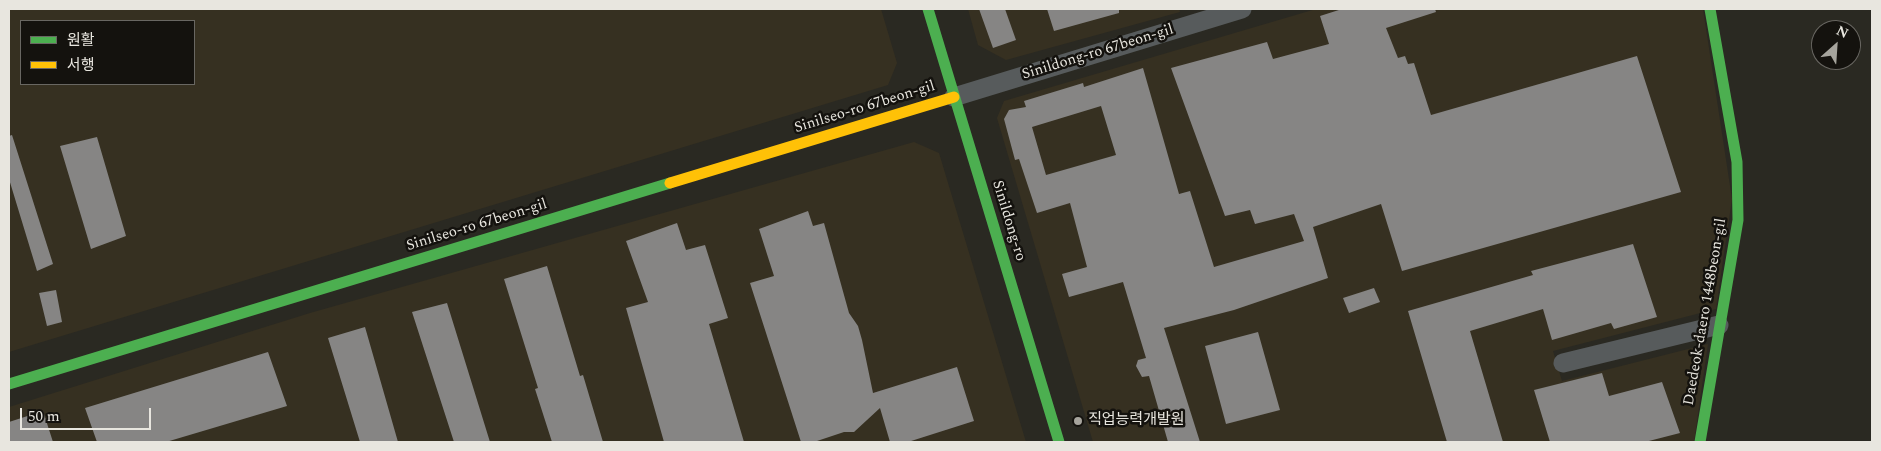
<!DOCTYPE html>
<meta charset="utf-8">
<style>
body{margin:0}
#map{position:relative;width:1881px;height:451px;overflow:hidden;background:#2a2922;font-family:Spectral,"Noto Sans KR",serif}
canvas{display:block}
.frame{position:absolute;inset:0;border:10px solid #e8e6df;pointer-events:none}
.legend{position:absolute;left:20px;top:20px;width:175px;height:65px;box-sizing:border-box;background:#14120e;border:1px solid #696762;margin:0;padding:6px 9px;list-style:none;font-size:15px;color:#e8e6df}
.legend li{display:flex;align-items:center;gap:10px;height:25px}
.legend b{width:25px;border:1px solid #696762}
.north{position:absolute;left:1811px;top:20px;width:50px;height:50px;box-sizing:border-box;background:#14120e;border:1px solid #696762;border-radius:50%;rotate:26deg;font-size:14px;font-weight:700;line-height:20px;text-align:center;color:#e8e6df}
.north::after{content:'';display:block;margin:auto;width:18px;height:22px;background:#a6a49d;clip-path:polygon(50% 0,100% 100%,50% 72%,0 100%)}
.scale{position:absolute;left:20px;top:408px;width:131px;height:22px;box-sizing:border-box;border:2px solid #e8e6df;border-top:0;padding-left:6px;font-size:15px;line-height:18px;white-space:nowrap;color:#e8e6df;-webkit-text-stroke:4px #14120e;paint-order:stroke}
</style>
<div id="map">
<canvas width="1881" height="451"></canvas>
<div class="frame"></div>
<ul class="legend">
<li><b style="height:6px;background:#4caf50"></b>원활</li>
<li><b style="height:6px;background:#ffc107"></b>서행</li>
</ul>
<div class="north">N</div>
<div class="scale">50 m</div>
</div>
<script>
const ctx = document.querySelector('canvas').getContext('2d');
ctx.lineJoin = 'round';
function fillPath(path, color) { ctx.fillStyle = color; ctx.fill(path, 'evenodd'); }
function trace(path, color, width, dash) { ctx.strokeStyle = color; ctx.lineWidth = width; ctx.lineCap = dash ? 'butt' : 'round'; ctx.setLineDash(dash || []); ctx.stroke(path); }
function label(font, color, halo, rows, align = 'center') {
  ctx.font = font + ' Spectral,"Noto Sans KR",serif'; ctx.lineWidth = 5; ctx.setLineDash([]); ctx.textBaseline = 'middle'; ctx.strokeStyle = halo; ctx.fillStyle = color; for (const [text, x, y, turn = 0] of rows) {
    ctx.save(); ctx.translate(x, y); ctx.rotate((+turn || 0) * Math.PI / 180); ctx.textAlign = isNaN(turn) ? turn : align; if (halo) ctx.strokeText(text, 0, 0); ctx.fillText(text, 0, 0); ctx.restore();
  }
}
const built = new Path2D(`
 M9,9H881L897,63L888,85L9,352ZM21,21H194V84H21Z
 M968,9H1179L1180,12L1006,60L978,45Z
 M1316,9H1703L1732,199L1716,309L1553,351L1562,381L1708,344L1694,442H1093L997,118L1004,101Z
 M914,142L939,153L1026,442H9V407L310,313Z`);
const building = new Path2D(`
 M979,9H1005L1016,40L993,48Z
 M1047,9H1119V13L1054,31Z
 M1342,9H1435L1436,12L1386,28L1398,58L1405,56L1408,64L1414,63L1431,115L1637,56L1681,192L1402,271L1381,204L1313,227L1328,278L1234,310L1164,328L1200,442H1168L1149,376L1142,377L1136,366L1138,360L1146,358L1123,282L1069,297L1062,274L1087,267L1070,203L1037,213L1019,159L1015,160L1004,119L1009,110L1026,107L1024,101L1083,83L1084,87L1143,68L1179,194L1190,191L1214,267L1304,241L1294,214L1255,224L1250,210L1225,216L1171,68L1267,42L1273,59L1329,44L1320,16ZM1101,106L1116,155L1046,175L1032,127Z
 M12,135L53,264L37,271L9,179V136Z
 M97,137L126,236L91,249L60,146Z
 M808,211L813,226L824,223L849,313L858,326L862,340L873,393L957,367L974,421L908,442H890L880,408L854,432H844L814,442H801L750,283L774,276L759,229Z
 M677,223L686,250L705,245L728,318L709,324L744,442H664L626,308L648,302L626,241Z
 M1633,244L1657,317L1614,329L1611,323L1552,340L1543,309L1470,331L1503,442H1447L1408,311L1533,275L1531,271Z
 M547,266L580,376L583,375L603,442H552L535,389L538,388L504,279Z
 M1374,288L1380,302L1349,313L1343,298Z
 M56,290L62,322L47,326L39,293Z
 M447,303L490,442H454L412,312Z
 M365,327L398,442H360L328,338Z
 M1258,332L1280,410L1226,424L1205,346Z
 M268,352L287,406L166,442H97L85,408Z
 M1602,373L1609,396L1662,382L1680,433L1645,442H1550L1534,390Z
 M43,411L53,442H9V422Z`);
const street = new Path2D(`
 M954,97L1242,9
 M1563,363L1719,325`);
const fast = new Path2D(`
 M928,9L1059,442
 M9,384L670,183
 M1700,442L1738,220L1737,162L1710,9`);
const slow = new Path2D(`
 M670,183L954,97`);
const markers = [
 [1078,421,5,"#a6a49d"]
];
const streetNames = [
 ["Sinildong-ro 67beon-gil",1098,53,-17],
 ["Sinilseo-ro 67beon-gil",865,108,-17],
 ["Sinildong-ro",1008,221,73],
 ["Sinilseo-ro 67beon-gil",477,226,-17],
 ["Daedeok-daero 1448beon-gil",1706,312,-80]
];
const poiNames = [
 ["직업능력개발원",1088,421]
];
fillPath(built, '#363021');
fillPath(building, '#868584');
trace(street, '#575b5c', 19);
trace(fast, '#4caf50', 11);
trace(slow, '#ffc107', 11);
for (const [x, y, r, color] of markers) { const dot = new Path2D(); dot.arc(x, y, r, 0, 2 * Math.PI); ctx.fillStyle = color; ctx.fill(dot); trace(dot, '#14120e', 2); }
label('15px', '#e8e6df', '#14120e', streetNames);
label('15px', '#e8e6df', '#14120e', poiNames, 'left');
</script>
